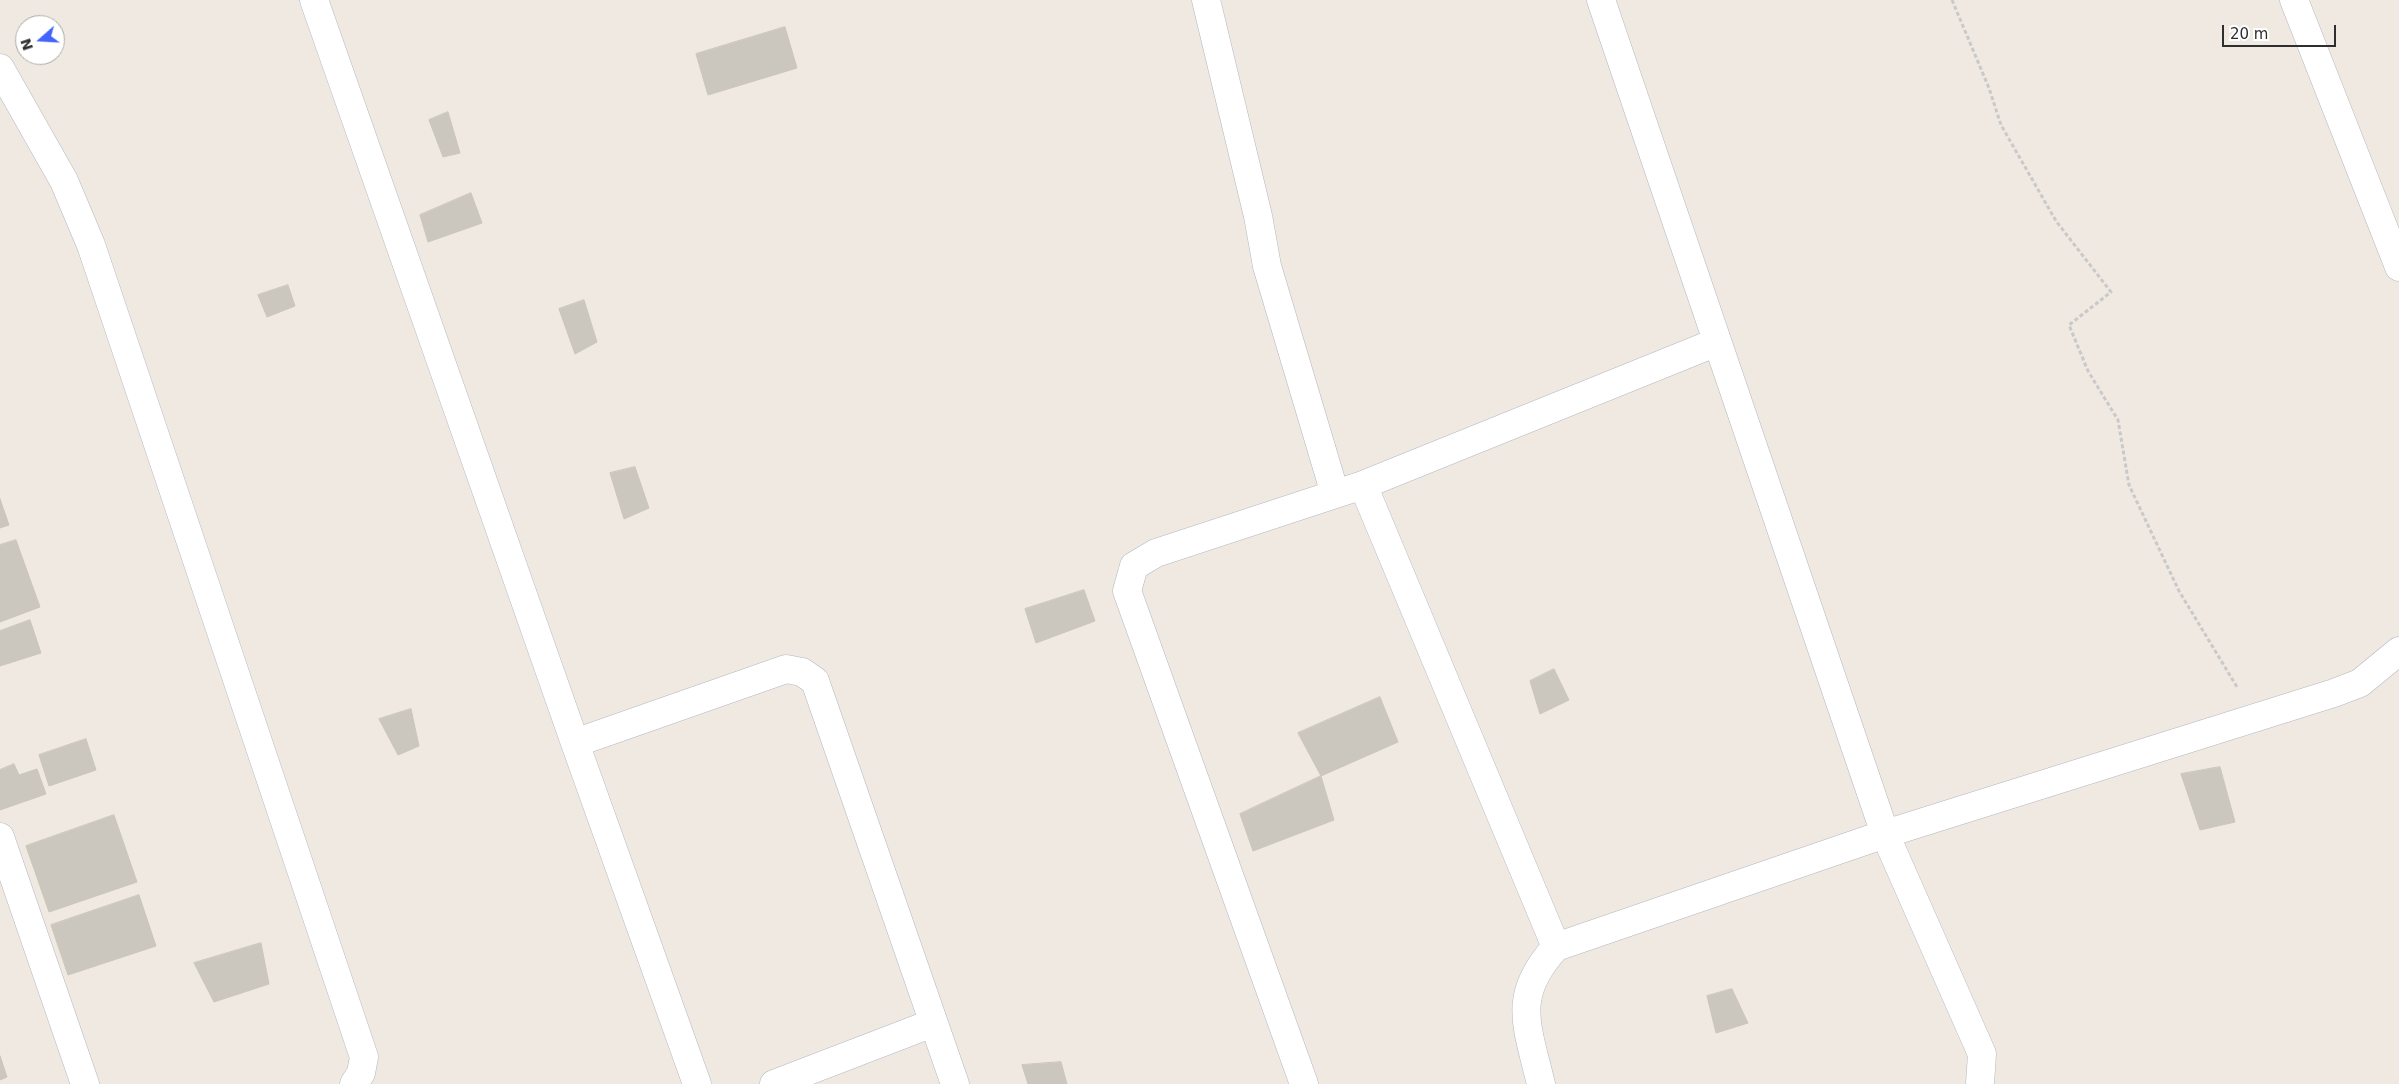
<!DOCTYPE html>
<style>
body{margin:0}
#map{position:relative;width:2399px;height:1084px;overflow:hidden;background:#efe9e1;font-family:"DejaVu Sans",sans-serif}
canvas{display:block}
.north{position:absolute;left:15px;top:15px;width:50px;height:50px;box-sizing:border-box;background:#fff;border:1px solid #ababab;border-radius:50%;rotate:251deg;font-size:14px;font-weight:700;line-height:20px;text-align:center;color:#2e2e2e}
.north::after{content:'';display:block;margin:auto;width:18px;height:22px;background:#4264fb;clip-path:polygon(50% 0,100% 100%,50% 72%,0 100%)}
.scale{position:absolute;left:2222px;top:25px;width:114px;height:22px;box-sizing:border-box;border:2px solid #2e2e2e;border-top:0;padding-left:6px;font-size:15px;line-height:18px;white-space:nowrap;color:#2e2e2e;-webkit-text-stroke:4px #fff;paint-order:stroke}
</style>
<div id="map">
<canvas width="2399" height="1084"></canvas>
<div class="north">N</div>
<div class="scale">20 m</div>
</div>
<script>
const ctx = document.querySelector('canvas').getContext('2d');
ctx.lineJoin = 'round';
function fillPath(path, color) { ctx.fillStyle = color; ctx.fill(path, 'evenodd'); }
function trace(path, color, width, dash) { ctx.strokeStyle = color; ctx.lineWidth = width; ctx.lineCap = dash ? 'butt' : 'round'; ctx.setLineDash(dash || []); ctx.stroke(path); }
const building = new Path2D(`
 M785,27L797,68L708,95L696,54Z
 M448,112L460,153L443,157L429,120Z
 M471,193L482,223L428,242L420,215Z
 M288,285L295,306L267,317L258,295Z
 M584,300L597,342L575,354L559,309Z
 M635,467L649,508L624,519L610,473Z
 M0,499L9,525L0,528Z
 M16,540L40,607L0,622V545Z
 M1084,590L1095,621L1036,643L1025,609Z
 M30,620L41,653L0,666V631Z
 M1554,669L1569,700L1540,714L1530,681Z
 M1380,697L1398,742L1321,776L1298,733Z
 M411,709L419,746L398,755L379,719Z
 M86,739L96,770L49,786L39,755Z
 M14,764L19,775L37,769L46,794L0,810V770Z
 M2220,767L2235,822L2200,830L2181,774Z
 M1321,776L1334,820L1253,851L1240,814Z
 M114,815L137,882L49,912L26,846Z
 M139,895L156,946L68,975L51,925Z
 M261,943L269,984L214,1002L194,963Z
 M1732,989L1748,1023L1716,1033L1707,996Z
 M0,1056L7,1077L0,1080Z
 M1061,1062L1067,1084H1028L1022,1065Z`);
const path = new Path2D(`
 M1952,0L1989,88L2001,125L2056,221L2111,292L2069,325L2088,371L2118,420L2129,485L2179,591L2237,687`);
const minor = new Path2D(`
 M314,0L575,743L697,1084
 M1206,0L1258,216L1267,266L1335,494
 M1601,0L1885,834L1982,1054L1980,1084
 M2294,0L2399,267
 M0,68L64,181L91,245L364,1057L361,1073L354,1084
 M1363,485L1556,947
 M575,743L786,669L802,672L815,681L955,1084
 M0,837L85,1084
 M774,1084L933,1023
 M1304,1084L1127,591L1134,566L1156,553L1363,485L1717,342
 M1541,1084C1527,1025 1511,996 1556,947L1885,834L2334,693L2360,683L2399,651`);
fillPath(building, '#cbc7bf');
trace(building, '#cbc5ba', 1);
trace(minor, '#b4b7c1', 29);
trace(path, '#c9c9c9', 3, [4, 2.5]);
trace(minor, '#fff', 28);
</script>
